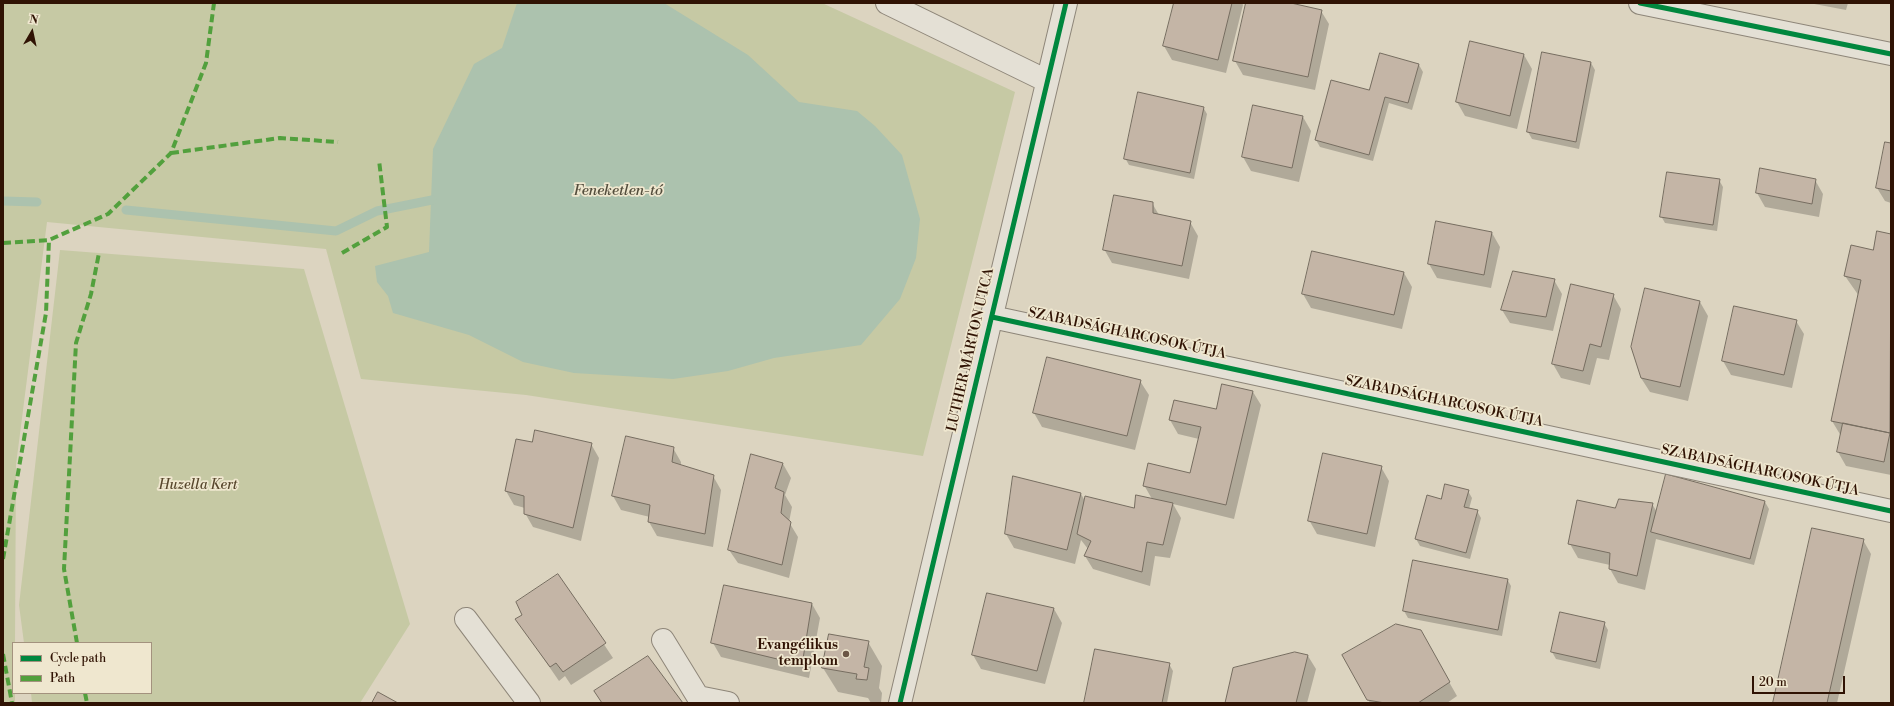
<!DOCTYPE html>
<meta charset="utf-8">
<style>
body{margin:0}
#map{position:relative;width:1894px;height:706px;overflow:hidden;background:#dcd4c0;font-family:"Libre Bodoni",serif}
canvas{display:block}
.frame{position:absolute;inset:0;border:4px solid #301304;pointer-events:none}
.legend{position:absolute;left:12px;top:642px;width:140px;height:52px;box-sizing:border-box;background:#efe7cf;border:1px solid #a3927e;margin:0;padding:5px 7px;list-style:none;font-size:12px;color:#301304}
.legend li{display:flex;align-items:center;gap:8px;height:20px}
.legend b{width:20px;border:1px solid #a3927e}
.north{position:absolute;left:12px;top:12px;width:40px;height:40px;-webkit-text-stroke:3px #efe7cf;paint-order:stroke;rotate:9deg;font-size:11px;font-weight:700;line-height:16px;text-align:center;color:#301304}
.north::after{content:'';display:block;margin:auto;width:14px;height:18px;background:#301304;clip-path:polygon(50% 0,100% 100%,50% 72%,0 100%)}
.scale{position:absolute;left:1752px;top:676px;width:93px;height:18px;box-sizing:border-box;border:2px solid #301304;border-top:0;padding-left:5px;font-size:12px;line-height:14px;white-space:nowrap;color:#301304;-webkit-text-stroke:3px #efe7cf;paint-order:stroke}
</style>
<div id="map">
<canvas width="1894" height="706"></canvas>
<div class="frame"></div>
<ul class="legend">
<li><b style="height:5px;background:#00873e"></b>Cycle path</li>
<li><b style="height:5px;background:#52a03d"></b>Path</li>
</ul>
<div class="north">N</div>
<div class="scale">20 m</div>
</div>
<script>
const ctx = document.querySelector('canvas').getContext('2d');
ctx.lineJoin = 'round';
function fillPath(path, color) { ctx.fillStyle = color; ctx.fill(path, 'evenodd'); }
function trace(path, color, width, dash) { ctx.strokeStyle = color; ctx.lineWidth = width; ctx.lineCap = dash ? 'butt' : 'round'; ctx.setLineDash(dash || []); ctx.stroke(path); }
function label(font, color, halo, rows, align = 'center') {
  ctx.font = font + ' "Libre Bodoni",serif'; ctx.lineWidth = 3.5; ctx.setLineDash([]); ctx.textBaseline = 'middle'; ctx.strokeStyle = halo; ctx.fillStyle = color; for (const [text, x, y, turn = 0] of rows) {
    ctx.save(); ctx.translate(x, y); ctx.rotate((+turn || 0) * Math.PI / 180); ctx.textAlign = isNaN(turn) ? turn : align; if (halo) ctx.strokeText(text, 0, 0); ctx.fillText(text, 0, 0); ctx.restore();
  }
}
const green = new Path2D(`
 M3,3H822L1015,92L923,456L526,395L361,379L326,249L47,222L16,465L15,643H13V693H15V703H3Z
 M60,250L304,269L410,624L360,703H32L31,693H151V643H24L19,605Z`);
const water = new Path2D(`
 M517,3H664L748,55L799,102L857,111L875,126L902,155L920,219L916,258L900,299L861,345L774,358L728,371L673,379L574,373L523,362L469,335L393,313L388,296L377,282L375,266L429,252L433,149L474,64L502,48Z`);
const shadow = new Path2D(`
 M1175,3H1242L1243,5L1226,73L1172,60L1164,46Z
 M1247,3H1286L1321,11L1329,24L1315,90L1243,75L1235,61Z
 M1809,3H1848L1846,10Z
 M1543,53L1591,63L1595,70L1579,149L1532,139L1528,132Z
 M1524,55L1532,69L1517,129L1465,116L1457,102Z
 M1419,65L1423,72L1412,110L1389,103L1373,161L1320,147L1316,140L1370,91Z
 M1203,107L1207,114L1194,179L1129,165L1125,158Z
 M1303,117L1311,131L1299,182L1251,171L1243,157Z
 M1891,144V203L1885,201L1877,188Z
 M1761,170L1815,180L1823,194L1819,217L1765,207L1757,193Z
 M1719,180L1723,187L1717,231L1665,223L1661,216Z
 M1152,203L1159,215L1190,222L1198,236L1189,279L1112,263L1104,249Z
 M1877,232L1891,235V475L1846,466L1838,452L1841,436L1832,421L1859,296L1845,276L1873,251Z
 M1492,233L1500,247L1491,288L1437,278L1429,264Z
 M1404,273L1412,287L1402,329L1311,308L1303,294Z
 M1554,280L1562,294L1553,331L1510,323L1502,310Z
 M1613,295L1621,309L1609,360L1597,358L1590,385L1561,378L1553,364Z
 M1700,302L1708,316L1688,401L1650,392L1641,378Z
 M1796,321L1804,334L1792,388L1731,375L1723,361Z
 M1140,381L1149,395L1135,450L1042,427L1034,413Z
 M1253,392L1261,405L1234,519L1173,504L1181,518L1170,558L1155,556L1150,586L1093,569L1085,556L1088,549L1081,540L1075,564L1014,548L1006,534L1014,477L1081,494L1085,501L1134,509L1152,499L1144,485L1191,474L1199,439L1178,434L1170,420L1217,411Z
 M532,444H591L599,458L581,541L533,527L525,513V508L514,505L506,491Z
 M673,448L681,462V466L713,476L721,490L713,547L657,536L649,522L650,517L621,510L613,496Z
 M783,464L791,478L785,495L792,507L789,522L798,537L789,578L738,563L729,550Z
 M1381,467L1389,481L1375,547L1317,534L1309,520Z
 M1468,491L1472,498L1469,509L1477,511L1481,518L1470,559L1420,546L1416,539L1442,500Z
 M1765,502L1769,509L1754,565L1656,539L1645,590L1618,583L1610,569V565L1578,558L1570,544L1615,509L1652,504L1657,512Z
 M1863,540L1871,554L1837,703H1774Z
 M558,575L613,658L571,685L565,676L559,681L517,620L523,616Z
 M1507,579L1511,586L1502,636L1408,618L1404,611Z
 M812,604L820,618L809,678L721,657L713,643Z
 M1054,609L1062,623L1045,684L981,669L973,655Z
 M1604,623L1608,630L1600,669L1556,659L1552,652Z
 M1420,631L1457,696L1447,703H1370L1343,656Z
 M868,642L882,666L879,688L882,693L881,703H871L868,698L838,692L823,668Z
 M1308,656L1316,669L1307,703H1226Z
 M1169,664L1173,671L1167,703H1085Z`);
const stream = new Path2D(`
 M3,201L37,202
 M126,210L336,231L377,211L432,200`);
const building = new Path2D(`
 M1174,3H1232L1218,60L1163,46Z
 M1246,3H1291L1322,10L1308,77L1233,61Z
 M1470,41L1524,54L1510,116L1456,102Z
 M1542,52L1591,62L1576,142L1527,132Z
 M1380,53L1419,64L1408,103L1385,97L1369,155L1315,140L1331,80L1369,90Z
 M1138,92L1204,107L1190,173L1124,159Z
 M1253,105L1303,116L1292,168L1242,157Z
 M1885,142L1891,143V191L1876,188Z
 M1760,168L1816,179L1812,204L1756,193Z
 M1667,172L1720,179L1713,225L1660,217Z
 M1114,195L1153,202V213L1191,221L1182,266L1103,250Z
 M1436,221L1492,232L1484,275L1428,264Z
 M1877,231L1891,234L1890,433L1831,421L1861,280L1844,276L1851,245L1873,250Z
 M1312,251L1404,272L1394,315L1302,294Z
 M1513,271L1555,279L1546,317L1501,310Z
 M1571,284L1614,294L1601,347L1590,344L1583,371L1552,364Z
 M1645,288L1700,301L1680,387L1641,378L1631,347Z
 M1734,306L1797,320L1784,375L1722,361Z
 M1047,357L1141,380L1127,436L1033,413Z
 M1222,384L1253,391L1226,505L1143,486L1148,463L1190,473L1201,427L1169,420L1174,400L1216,409Z
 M1843,423L1890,433L1884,462L1837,452Z
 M535,430L592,443L573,528L524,514V496L505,491L516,439L532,442Z
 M626,436L674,447L672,462L714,475L705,534L648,522L650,505L612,496Z
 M1323,453L1382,466L1367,534L1308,521Z
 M751,454L783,463L775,488L784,492L781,513L791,522L782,565L728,550Z
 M1666,474L1765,501L1750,559L1651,532Z
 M1013,476L1081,493L1067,550L1005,534Z
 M1445,484L1469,490L1464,507L1478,510L1466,553L1415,539L1427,495L1441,499Z
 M1136,495L1173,503L1163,545L1147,542L1142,572L1084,556L1091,541L1077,534L1085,496L1134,508Z
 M1619,499L1653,503L1637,576L1609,569L1610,553L1568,544L1577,500L1615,508Z
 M1812,528L1864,539L1827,703H1773Z
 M1413,560L1508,579L1498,630L1403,611Z
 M558,574L606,643L563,672L556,663L550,667L515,619L522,615L516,602Z
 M724,585L812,603L802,665L711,643Z
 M987,593L1054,608L1037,671L972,655Z
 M1560,612L1605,622L1596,662L1551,652Z
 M1396,624L1421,630L1450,682L1418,703H1385L1367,700L1342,655Z
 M829,634L869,641L864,667L869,668L867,680L856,679L857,674L822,668Z
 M1095,649L1170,663L1162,703H1084Z
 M1295,652L1308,655L1296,703H1225L1233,668Z
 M648,656L683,703H602L594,691Z
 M378,692L398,703H372Z`);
const street = new Path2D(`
 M887,3L1047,81
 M1640,3L1891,54
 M992,317L1891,511
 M466,619L529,703
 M663,640L698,697L728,703
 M900,703L1066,3`);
const quiet = new Path2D(`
 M171,153L280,138L338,142
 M3,243L49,240L108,214L171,153L206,63L214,3
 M342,253L387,227L379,160
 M3,559L46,313L49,240
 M77,643L64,569L76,343L91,294L99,253
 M3,654L12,703
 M85,693L87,703`);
const cycleway = new Path2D(`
 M1640,3L1891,54
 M992,317L1891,511
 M900,703L1066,3`);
const markers = [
 [846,654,4,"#6c5746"]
];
const streetNames = [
 ["SZABADSÁGHARCOSOK ÚTJA",1127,334,12],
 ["LUTHER MÁRTON UTCA",971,350,-77],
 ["SZABADSÁGHARCOSOK ÚTJA",1444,402,12],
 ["SZABADSÁGHARCOSOK ÚTJA",1760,471,12]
];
const parkNames = [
 ["Huzella Kert",198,486]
];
const poiNames = [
 ["Evangélikus",838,646],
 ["templom",838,662]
];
const waterNames = [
 ["Feneketlen-tó",618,191]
];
fillPath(green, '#c6c9a4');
fillPath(water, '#acc2ae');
fillPath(shadow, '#0003');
trace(stream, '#acc2ae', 9);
fillPath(building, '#c4b5a6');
trace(building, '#766d60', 1);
trace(street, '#8e8679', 24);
trace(street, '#e4e0d5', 22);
trace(quiet, '#52a03d', 4, [8, 4]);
trace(cycleway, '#00873e', 5);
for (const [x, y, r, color] of markers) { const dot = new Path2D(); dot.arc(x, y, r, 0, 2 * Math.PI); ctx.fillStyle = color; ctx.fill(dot); trace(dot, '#efe7cf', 1.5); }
label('14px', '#301304', '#efe7cf', streetNames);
label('italic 14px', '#58472d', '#efe7cf', parkNames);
label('bold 14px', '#301304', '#efe7cf', poiNames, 'right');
label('italic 15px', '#544e3d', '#efe7cf', waterNames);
</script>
